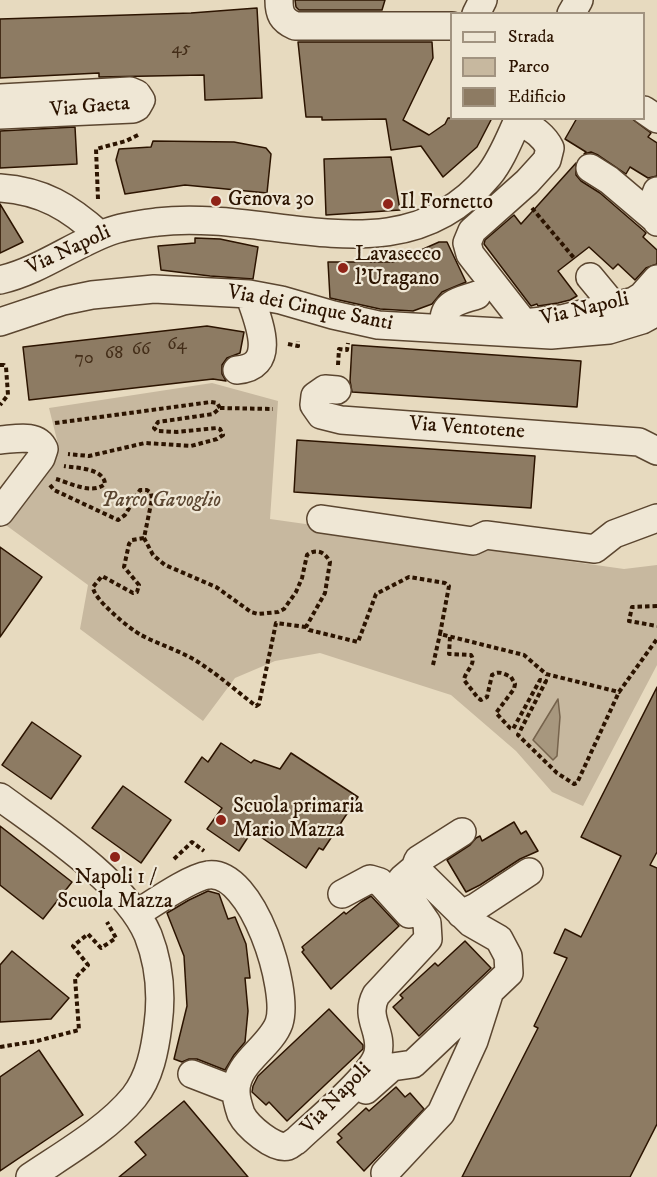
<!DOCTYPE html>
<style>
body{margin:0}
#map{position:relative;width:657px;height:1177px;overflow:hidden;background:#e7dabf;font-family:"IM FELL DW Pica",serif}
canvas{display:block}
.legend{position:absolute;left:450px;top:12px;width:195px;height:108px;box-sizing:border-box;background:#efe7d5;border:2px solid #a19380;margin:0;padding:8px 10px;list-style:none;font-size:18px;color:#2c1400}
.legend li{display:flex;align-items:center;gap:12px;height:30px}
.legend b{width:30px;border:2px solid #a19380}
</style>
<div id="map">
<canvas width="657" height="1177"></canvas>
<ul class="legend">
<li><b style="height:8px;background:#efe7d5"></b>Strada</li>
<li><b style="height:16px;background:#c7b89f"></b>Parco</li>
<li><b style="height:16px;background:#8d7b63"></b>Edificio</li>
</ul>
</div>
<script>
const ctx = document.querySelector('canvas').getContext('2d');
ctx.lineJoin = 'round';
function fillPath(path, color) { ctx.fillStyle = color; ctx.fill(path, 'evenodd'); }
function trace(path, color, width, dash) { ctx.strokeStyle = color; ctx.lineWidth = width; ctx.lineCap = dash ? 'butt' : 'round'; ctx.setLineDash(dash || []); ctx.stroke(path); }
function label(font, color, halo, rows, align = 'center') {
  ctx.font = font + ' "IM FELL DW Pica",serif'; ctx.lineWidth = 4.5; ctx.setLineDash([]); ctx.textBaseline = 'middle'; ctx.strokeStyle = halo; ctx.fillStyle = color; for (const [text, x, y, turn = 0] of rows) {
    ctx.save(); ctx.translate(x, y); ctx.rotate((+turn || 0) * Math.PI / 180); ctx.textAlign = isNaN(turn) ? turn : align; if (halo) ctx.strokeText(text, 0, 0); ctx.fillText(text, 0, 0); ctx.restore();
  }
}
const green = new Path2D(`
 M212,383L278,401L270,519L624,569L657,565V665L583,806L552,792L516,751L451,695L320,653L275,661L235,678L203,721L80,629L88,585L3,523L59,448L49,408Z`);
const water = new Path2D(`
 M558,699L560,717L557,756L553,760L533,740Z`);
const building = new Path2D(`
 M295,0H385L382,10H299L296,7Z
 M257,8L262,98L205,100L204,75L99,77V73L0,78V19L191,13Z
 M298,42H432L433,58L403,120L429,135L445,124L448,118H492L477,147L443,177L421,146L391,150L386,119L322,120V117H306Z
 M577,118H631L651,133L648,137L657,143V176L648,178L630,167L626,174L598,155L591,152L584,154L586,152L565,139Z
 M75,127L77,164L0,168V131Z
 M153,141L234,142L266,148L271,154L267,193L185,185L125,194L116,160L119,149L151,147Z
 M391,157L400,210L326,215L324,159Z
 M576,163V175L581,181L600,193L644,231L646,233L643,237L657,250V264L646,268L635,280L618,264L613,269L589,247L558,271L577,296L570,300L558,303L538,306L537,304L531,306L484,244L485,240L514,215L521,224Z
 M0,204L23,242L0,253Z
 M195,238L220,239L258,247L253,279L210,276L161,270L158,246L195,243Z
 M439,242H447L466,282L442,292L432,304L413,311L380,309L330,298L328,262H394Z
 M207,326L244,332L240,353L227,358L222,365V374L226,381L213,379L29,400L23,347Z
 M352,345L581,361L577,407L352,392L350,381Z
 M297,440L535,456L531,508L294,492Z
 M0,547L42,577L0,637Z
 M657,687V852L650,865L657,868V1124L630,1177H462L538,1028L534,1026L567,958L554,953L565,929L581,937L621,856L581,837Z
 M32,722L81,756L51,799L2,765Z
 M221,743L251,763L254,760L280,769L291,753L358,797L323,850L319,848L306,868L252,831L239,851L207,829L222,808L185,782L202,757L208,762Z
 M123,786L171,820L141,863L92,828Z
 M514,822L521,834L526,831L538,851L520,859L480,885L466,892L447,860L470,845L476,838L480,836L482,841Z
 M0,826L72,882L43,919L0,885Z
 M208,891L219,894L228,919L235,917L246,944L250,978H245L248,1011L245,1042L234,1055L225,1070L197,1059H189L182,1062L174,1059L187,1006L184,956L167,913L189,900Z
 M371,896L399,926L331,989L302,952L304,950L302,947L344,912L346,914L361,902Z
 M465,941L491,968L419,1036L393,1007L403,998L400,995L435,963L438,966Z
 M12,951L69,998L51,1019L0,1022V965Z
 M329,1009L363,1045V1049L287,1121L269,1102L266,1105L252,1092L253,1086L258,1076Z
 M39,1050L83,1115L0,1171V1077Z
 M396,1087L405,1097L410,1093L424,1109L364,1171L337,1142L342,1138L338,1134L366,1108L369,1111Z
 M184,1101L248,1177H119L146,1155L135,1142Z`);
const path = new Path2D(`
 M98,199L96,149L126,141L138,135
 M532,208L574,258
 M288,344L298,346V341
 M0,365H4L6,367L8,395L0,405
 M338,365L339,349L347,350L348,343
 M220,408L273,409
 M55,423L211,402L217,403L220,408L213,414L158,422L154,428L157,431L177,432L217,428L220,429L223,435L217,439L191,446L145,443L89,456L68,454
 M56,479C70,483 92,495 105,484C104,468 76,468 64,466
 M50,485L54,490L118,520L125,515L140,490H147L151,493L152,499L144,538L153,555L165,565L216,587L251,612L258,614L278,612L284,609L296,592L302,578L307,555C317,548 325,552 330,562L325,593L306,627L309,630L358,642L376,594L409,577L445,583L449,586L440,634L524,655L546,674L619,692L657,639
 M144,538L132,540L129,544L124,567L139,585L137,592L133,593L102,576L93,587C93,599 130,629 141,635C162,646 185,652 204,666C222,678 239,693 256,706L259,704L276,623L306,627
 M657,606L632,607L629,621L657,626
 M450,637L449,654L471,655C477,664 465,671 464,680L478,698L481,700L487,697L492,675C499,670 505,674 511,677L515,684L514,689L496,713L510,728L513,729L540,680L546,681L518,735L557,773L574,784L577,783L619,692
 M433,665L440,634
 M174,859L192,842L204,851
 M0,1047L37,1041L79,1030L75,978L88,965L73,946L88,934L101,948L116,938L107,922`);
const minor = new Path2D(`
 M279,0C279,14 282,20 295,26H452
 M476,14L483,0
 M571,14L579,0
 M0,98L130,91L137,94L141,100L137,107L133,109L0,115
 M644,110L657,119
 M518,120C531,128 543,134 550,148L547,160L527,182L472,231L467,243L470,254L524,323L561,319L634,301L642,296L657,279
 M590,168L609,180L655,219
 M0,188C43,191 69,207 100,235
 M657,191L651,207L657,222
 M590,277L614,306
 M0,280C39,271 71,246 108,232C123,226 141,224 157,222C271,208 401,282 489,175C502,159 510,137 519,118
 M444,320C444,302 463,300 477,295
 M0,322L63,301L92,295L154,289L249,294L281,300L333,315L378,325L551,335L609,330L642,320L657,312
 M237,370C280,367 257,318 249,294
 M337,390L325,389L315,396L314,405L321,415L341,420L639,442L657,451
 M0,440C15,439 37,433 44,449L41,458L0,512
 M321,519L473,541L486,535L595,549L614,534L657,518
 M0,797C45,830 126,883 148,935C159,963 162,995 158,1025C155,1049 150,1077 134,1097C108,1129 64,1154 30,1177
 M342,894L370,879L380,882L409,914
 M136,914C154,903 189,878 208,875C253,869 290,991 279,1023C270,1048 235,1063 236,1092C236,1098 239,1108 241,1114C247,1126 274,1150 288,1146C291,1145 293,1142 296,1141C314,1123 373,1076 378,1053C383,1031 364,1018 376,995L428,939L427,923L409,897L402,879L415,868L418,860L462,832
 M461,914L476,907L529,872
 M192,1074L236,1091
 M366,1090L392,1067L413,1064L509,973L508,956L499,939L471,923L415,868
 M385,1173L441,1113L474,1041L489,994`);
const markers = [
 [216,201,6,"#8f2418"],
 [388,204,6,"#8f2418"],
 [343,268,6,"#8f2418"],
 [221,820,6,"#8f2418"],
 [115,857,6,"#8f2418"]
];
const numberNames = [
 ["45",181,49],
 ["64",177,345],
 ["66",141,350],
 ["68",114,354],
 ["70",84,359]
];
const streetNames = [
 ["Via Gaeta",90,108,-5],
 ["Via Napoli",69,251,-25],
 ["Via dei Cinque Santi",310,309,11],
 ["Via Napoli",585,310,-13],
 ["Via Ventotene",467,429,4],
 ["Via Napoli",337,1099,-46]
];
const poiNames = [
 ["Genova 30",228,201],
 ["Il Fornetto",400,204],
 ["Lavasecco",355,256],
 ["l'Uragano",355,280],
 ["Scuola primaria",233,808],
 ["Mario Mazza",233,832],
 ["Napoli 1 /",115,879,"center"],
 ["Scuola Mazza",115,903,"center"]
];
const parkNames = [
 ["Parco Gavoglio",161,502]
];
fillPath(green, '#c7b89f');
fillPath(water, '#a7977e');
trace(water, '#76634c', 1.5);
fillPath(building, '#8d7b63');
trace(building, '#2c1400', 1.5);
trace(minor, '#5b4630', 30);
trace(path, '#2c1400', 4, [4.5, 3]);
trace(minor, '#efe7d5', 27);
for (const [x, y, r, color] of markers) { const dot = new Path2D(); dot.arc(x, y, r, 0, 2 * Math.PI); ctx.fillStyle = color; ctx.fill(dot); trace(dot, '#efe7d5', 2); }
label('18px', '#442e19', null, numberNames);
label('21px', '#2c1400', '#efe7d5', streetNames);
label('21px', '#2c1400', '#efe7d5', poiNames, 'left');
label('italic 21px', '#5a4530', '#efe7d5', parkNames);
</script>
